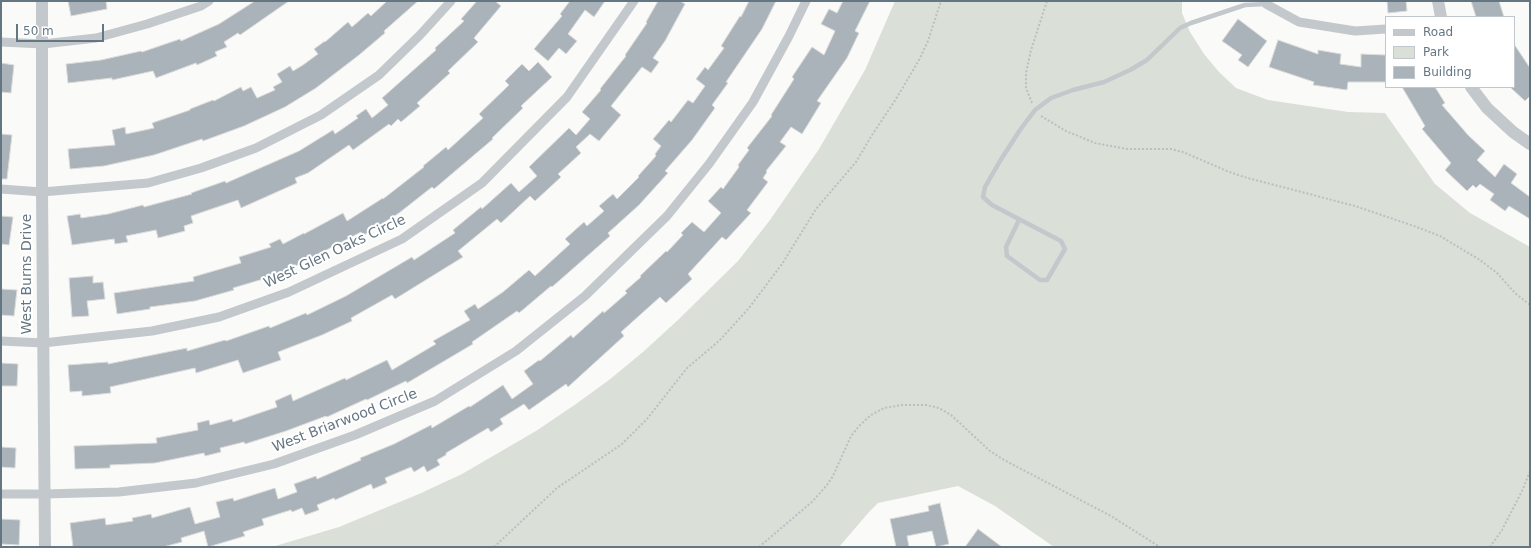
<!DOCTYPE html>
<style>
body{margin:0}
#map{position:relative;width:1531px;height:548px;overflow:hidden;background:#fafaf8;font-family:"DejaVu Sans",sans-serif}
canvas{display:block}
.frame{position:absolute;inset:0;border:2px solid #657683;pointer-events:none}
.legend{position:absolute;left:1385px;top:16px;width:130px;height:72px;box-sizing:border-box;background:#fff;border:1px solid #c1c8cd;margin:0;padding:5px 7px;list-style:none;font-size:12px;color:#657683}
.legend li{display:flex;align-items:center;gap:8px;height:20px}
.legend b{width:20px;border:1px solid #c1c8cd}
.scale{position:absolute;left:16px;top:24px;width:88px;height:18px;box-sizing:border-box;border:2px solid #657683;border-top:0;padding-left:5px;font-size:12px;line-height:14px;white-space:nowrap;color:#657683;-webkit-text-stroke:3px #fff;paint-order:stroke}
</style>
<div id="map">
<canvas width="1531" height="548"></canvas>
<div class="frame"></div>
<ul class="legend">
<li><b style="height:5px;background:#c3c8cc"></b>Road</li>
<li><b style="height:11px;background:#dadfd7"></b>Park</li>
<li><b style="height:11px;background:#aab3b9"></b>Building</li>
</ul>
<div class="scale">50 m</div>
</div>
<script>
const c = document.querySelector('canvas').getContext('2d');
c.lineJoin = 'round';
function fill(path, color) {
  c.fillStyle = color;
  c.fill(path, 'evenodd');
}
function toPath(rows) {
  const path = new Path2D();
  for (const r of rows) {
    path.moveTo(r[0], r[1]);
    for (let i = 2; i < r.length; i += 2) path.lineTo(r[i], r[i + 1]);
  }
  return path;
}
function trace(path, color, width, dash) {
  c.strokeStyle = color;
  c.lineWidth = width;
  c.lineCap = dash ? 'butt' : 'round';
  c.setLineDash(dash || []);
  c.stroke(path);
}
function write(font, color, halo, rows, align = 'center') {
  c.font = font + ' "DejaVu Sans",sans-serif';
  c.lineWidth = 4;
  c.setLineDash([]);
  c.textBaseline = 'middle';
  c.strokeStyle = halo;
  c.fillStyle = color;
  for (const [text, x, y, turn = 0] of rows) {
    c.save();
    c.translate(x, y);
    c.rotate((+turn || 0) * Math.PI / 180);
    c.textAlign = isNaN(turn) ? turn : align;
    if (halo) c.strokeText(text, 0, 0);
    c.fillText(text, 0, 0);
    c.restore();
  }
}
fill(toPath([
 [895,1,1182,1,1182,13,1190,32,1204,54,1219,72,1236,88,1268,100,1348,112,1385,113,1435,184,1470,213,1530,247,1530,547,1054,547,995,506,958,486,878,503,869,512,839,547,272,547,339,527,419,494,462,474,536,431,576,404,609,380,643,352,679,319,738,261,770,220,819,149,865,70]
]), '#dadfd7');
const building = toPath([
 [68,1,106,1,107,9,71,16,68,1],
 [255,1,289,1,240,35,238,33,224,42,227,47,215,52,217,56,197,65,196,63,156,78,153,71,112,80,112,78,68,83,66,64,101,60,141,51,142,52,180,39,181,41,219,24,255,1],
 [387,1,418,1,384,31,385,33,359,55,316,88,285,107,244,126,203,141,202,139,154,155,104,166,70,169,68,149,115,145,112,130,125,127,126,134,154,128,152,123,190,110,190,109,213,100,214,101,241,87,243,91,251,87,257,98,275,90,273,87,282,82,277,74,290,66,293,71,303,65,318,54,314,49,325,41,325,42,348,22,352,27,368,13,371,16,387,1],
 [477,1,495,1,501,6,474,38,478,42,448,71,450,73,417,103,420,106,401,122,398,119,391,126,389,124,353,150,349,145,308,173,295,178,297,183,241,208,238,200,191,216,193,223,184,226,185,231,158,238,156,230,126,236,128,242,115,244,114,239,72,245,67,216,80,214,81,218,108,214,143,205,144,207,192,194,191,193,225,181,226,183,299,151,333,130,335,134,358,118,356,116,366,109,372,118,388,105,382,98,436,50,435,48,464,21,461,19,477,1],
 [570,1,605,1,594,17,585,10,568,34,577,41,566,54,559,48,548,61,534,49,562,16,560,14,570,1],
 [658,1,680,1,685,4,665,41,653,58,659,62,651,73,642,67,611,106,621,115,599,141,590,134,576,147,581,153,558,174,561,177,535,201,530,196,501,223,497,219,458,251,463,257,395,299,392,295,351,318,352,321,322,335,278,352,281,360,243,373,238,360,196,373,195,368,110,387,111,393,82,396,82,391,70,392,68,365,108,362,108,364,187,348,187,351,225,340,226,341,269,326,270,328,306,313,307,315,346,296,412,257,414,260,455,233,453,230,481,207,482,209,511,183,519,192,537,176,529,167,569,128,576,135,590,119,582,112,601,90,600,89,626,56,625,55,647,23,646,22,658,1],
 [749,1,776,1,762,29,726,82,728,83,712,105,715,108,692,140,665,171,668,173,639,205,608,233,610,236,552,287,551,286,519,313,517,311,472,342,473,344,407,383,406,381,367,400,366,399,327,417,326,416,286,431,245,444,244,442,220,448,221,452,205,456,204,453,155,463,110,465,110,468,75,469,74,446,157,443,156,438,198,430,197,423,209,420,210,425,232,419,233,422,277,407,275,401,291,394,293,401,345,378,346,380,387,360,392,370,436,344,433,341,470,320,464,311,475,304,478,309,503,292,529,270,535,276,570,244,565,239,584,222,587,226,604,211,599,206,613,194,617,199,639,177,638,176,656,156,655,154,661,146,653,139,669,120,671,122,688,100,693,103,705,86,696,79,705,67,708,70,724,48,721,46,740,16,741,17,749,1],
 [843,1,870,1,855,31,859,33,847,58,817,101,821,103,802,134,791,127,780,142,786,146,766,171,767,172,763,178,768,182,747,210,751,213,726,240,722,237,688,274,692,279,666,303,660,297,621,332,624,336,568,387,566,384,529,410,524,404,500,419,503,424,491,432,488,428,446,453,446,455,437,460,440,465,427,472,424,466,414,472,411,467,385,478,387,483,373,489,371,484,335,500,334,498,317,505,319,510,305,515,302,508,292,512,291,510,262,519,264,525,243,532,245,536,208,547,204,531,181,538,182,542,163,547,73,547,70,523,105,518,106,525,133,521,132,518,151,514,152,518,190,507,195,524,220,517,216,502,233,498,234,501,275,488,278,499,297,492,294,484,316,476,317,479,361,460,360,458,394,444,431,425,432,428,469,406,470,407,503,385,512,399,533,384,524,371,539,360,540,361,571,335,573,338,603,311,604,313,627,293,625,291,641,277,640,276,666,251,667,252,683,235,681,233,692,222,704,232,721,213,708,201,721,187,723,189,739,167,738,165,749,150,747,148,772,116,771,115,794,79,792,77,812,47,824,55,835,31,821,24,829,9,837,13,843,1],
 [1387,1,1406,1,1407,11,1388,13,1387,1],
 [1471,1,1499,1,1504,17,1476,17,1471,1],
 [1238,19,1267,41,1248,67,1238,60,1242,55,1222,41,1238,19],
 [1278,40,1318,54,1318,50,1341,54,1340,64,1361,67,1361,54,1386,55,1386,82,1348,82,1347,90,1313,85,1314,82,1269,67,1278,40],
 [1514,44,1530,68,1530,96,1525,101,1511,88,1514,87,1514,44],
 [538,62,552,77,521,106,523,108,492,138,493,139,434,189,432,187,399,213,364,235,361,232,280,274,233,288,234,290,195,301,150,307,150,309,117,314,114,293,194,281,193,277,241,263,239,257,271,247,269,244,280,239,283,244,304,233,304,234,343,213,347,221,383,198,383,199,424,167,423,166,446,147,448,150,483,118,479,114,509,85,505,81,522,64,529,71,538,62],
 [1,63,14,65,11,93,1,92,1,63],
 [1402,87,1435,87,1445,103,1442,105,1468,135,1485,151,1477,160,1495,177,1504,164,1517,174,1511,183,1530,197,1530,219,1509,206,1505,211,1490,200,1494,194,1480,184,1476,188,1473,185,1467,191,1445,170,1451,163,1422,129,1425,126,1402,87],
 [1,134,12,135,7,179,1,179,1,134],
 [1,216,13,217,9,245,1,244,1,216],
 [93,276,93,283,103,282,105,299,87,301,89,316,72,317,69,278,93,276],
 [1,289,17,290,14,316,1,315,1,289],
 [1,363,18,364,17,386,1,386,1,363],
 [1,447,16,448,15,468,1,467,1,447],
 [940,503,949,544,936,547,932,531,907,536,909,547,896,547,890,519,929,511,928,506,940,503],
 [1,519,20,520,19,545,1,544,1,519],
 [978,529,1002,547,965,547,978,529]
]);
fill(building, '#aab3b9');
trace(building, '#dcdcda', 1);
trace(toPath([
 [1032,103,1026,88,1026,73,1031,50,1047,1],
 [1041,116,1066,131,1095,143,1127,149,1171,149,1183,152,1227,171,1244,177,1355,206,1414,226,1440,236,1480,260,1497,273,1515,293,1530,305],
 [494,547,557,488,622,444,647,419,687,368,719,341,749,308,782,264,816,209,856,162,872,135,896,99,919,60,928,41,941,1],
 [759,547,813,501,827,485,833,476,851,436,860,425,871,415,884,408,902,405,926,405,939,408,951,415,990,451,1004,460,1111,516,1160,547],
 [1490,547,1502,530,1523,489,1530,471]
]), '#bbbfc2', 2, [2, 2]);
trace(toPath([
 [1019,220,1006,247,1007,256,1040,280,1047,280,1065,249,1061,241,992,205,983,197,985,187,1000,161,1020,130,1035,110,1051,98,1073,90,1104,82,1130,70,1147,60,1180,28,1191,23,1245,5,1266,4]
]), '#c3c8cc', 4.5);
trace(toPath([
 [1266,1,1266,4,1299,22,1355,31,1386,29],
 [1,42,43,44,96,38,147,24,201,6,209,1],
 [1,189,42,192,148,183,201,168,256,148,321,115,379,75,420,35,451,1],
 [1,341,43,343,152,331,219,317,289,292,402,239,482,183,567,97,634,1],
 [1,494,44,494,119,492,196,483,274,464,355,435,435,401,516,351,585,296,667,216,709,164,753,102,789,36,806,1]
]), '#c3c8cc', 9);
trace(toPath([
 [42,1,42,192,45,547],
 [1438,1,1441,17],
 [1471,87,1487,108,1513,132,1530,144]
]), '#c3c8cc', 12);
write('14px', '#657683', '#fff', [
 ["West Glen Oaks Circle",335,252,-25],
 ["West Burns Drive",27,274,-90],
 ["West Briarwood Circle",345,421,-21]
]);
</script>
